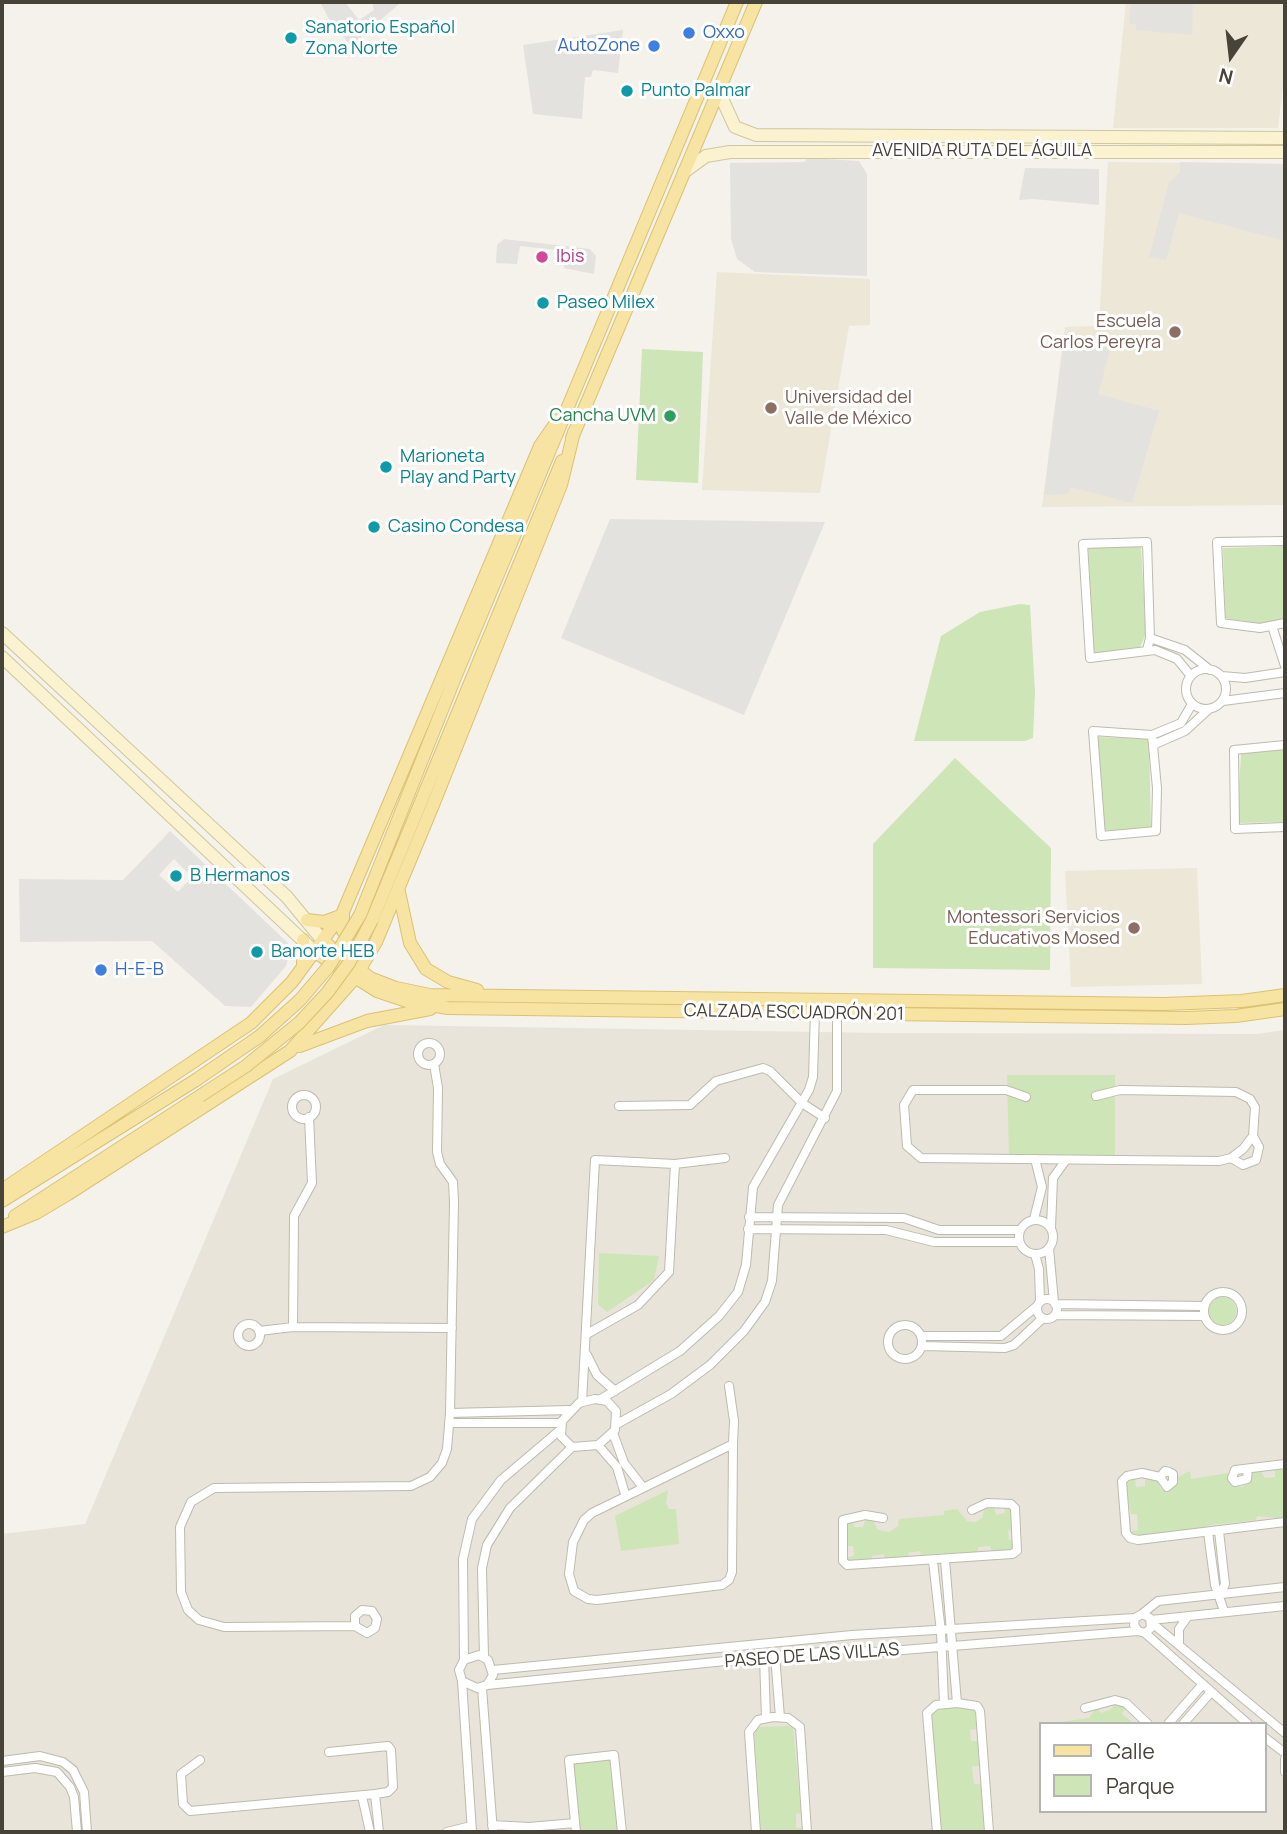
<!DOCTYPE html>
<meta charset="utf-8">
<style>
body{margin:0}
#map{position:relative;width:1287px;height:1834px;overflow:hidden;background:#f4f2eb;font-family:Manrope,sans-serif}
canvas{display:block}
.frame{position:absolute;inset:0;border:4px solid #484339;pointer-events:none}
.legend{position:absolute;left:1039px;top:1722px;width:228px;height:91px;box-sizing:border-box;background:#fff;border:2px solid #b6b4b0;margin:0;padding:9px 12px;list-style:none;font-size:21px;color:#484339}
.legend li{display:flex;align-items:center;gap:14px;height:35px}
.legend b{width:35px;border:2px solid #b6b4b0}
.north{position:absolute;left:1196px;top:21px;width:70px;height:70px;-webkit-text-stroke:5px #fff;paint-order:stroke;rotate:194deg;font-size:19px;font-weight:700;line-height:28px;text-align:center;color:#484339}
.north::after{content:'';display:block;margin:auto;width:24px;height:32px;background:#484339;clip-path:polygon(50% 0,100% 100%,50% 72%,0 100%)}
</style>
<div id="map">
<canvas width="1287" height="1834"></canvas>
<div class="frame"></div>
<ul class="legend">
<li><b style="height:9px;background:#f7e3a2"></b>Calle</li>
<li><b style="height:19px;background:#cee5b8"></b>Parque</li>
</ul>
<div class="north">N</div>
</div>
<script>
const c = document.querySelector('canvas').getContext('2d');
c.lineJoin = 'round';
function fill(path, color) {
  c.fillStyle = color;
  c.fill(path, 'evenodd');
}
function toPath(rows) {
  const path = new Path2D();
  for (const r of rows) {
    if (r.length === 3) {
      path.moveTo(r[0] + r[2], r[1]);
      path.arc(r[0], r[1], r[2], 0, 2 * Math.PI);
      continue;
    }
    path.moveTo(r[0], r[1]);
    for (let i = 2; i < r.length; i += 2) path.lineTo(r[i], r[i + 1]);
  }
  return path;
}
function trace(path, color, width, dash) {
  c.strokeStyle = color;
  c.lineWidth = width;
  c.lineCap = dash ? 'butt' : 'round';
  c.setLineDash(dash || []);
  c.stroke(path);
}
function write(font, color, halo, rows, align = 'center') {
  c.font = font + ' Manrope,sans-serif';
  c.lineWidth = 6;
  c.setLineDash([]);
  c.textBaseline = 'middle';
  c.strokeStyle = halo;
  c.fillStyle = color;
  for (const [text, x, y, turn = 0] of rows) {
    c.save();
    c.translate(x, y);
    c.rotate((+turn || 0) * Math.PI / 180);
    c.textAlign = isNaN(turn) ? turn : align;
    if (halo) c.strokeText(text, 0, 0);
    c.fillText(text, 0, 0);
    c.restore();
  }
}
fill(toPath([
 [384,1025,882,1033,1256,1034,1285,1030,1285,1832,2,1832,2,1534,85,1524,273,1079],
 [1040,1724,1264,1724,1264,1811,1040,1811]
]), '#e8e4da');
fill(toPath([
 [1126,2,1285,2,1285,70,1278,128,1113,128],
 [1108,162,1285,164,1285,505,1042,507,1065,327,1099,326],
 [717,272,870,279,870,325,849,326,820,493,702,490],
 [1197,868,1202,984,1071,987,1065,871]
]), '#ece7d7');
fill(toPath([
 [642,349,703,352,698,483,636,480],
 [1285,546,1285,619,1261,624,1225,618,1223,548],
 [1088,547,1141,547,1146,634,1140,647,1094,654],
 [1020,604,1030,605,1035,692,1033,738,1025,741,914,741,941,636,980,612],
 [1097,737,1149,739,1151,828,1102,831],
 [1285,746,1285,822,1237,823,1241,754],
 [955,758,1051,848,1050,970,873,968,873,844],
 [1007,1075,1115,1075,1115,1159,1009,1158],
 [599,1253,659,1256,654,1280,607,1312,598,1304],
 [1222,1311,14],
 [1285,1467,1285,1519,1257,1516,1256,1520,1210,1525,1193,1532,1136,1538,1132,1535,1132,1531,1138,1530,1137,1514,1131,1514,1126,1487,1130,1479,1135,1479,1136,1487,1145,1486,1145,1478,1155,1478,1161,1489,1167,1491,1177,1485,1178,1477,1190,1471,1191,1479,1228,1473,1231,1484,1242,1487,1250,1481,1254,1469,1259,1468,1265,1478,1275,1477,1275,1469],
 [668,1490,666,1503,669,1509,676,1509,679,1544,621,1551,615,1516],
 [994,1505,996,1515,1005,1513,1004,1508,1012,1509,1014,1529,1008,1531,1009,1540,1015,1539,1013,1551,992,1552,990,1546,978,1547,978,1553,921,1557,920,1551,908,1553,909,1558,885,1560,884,1554,872,1556,873,1561,848,1561,848,1557,854,1556,853,1546,847,1546,847,1524,853,1522,854,1527,863,1527,866,1518,873,1520,878,1530,889,1532,898,1526,899,1519,944,1515,944,1511,957,1509,967,1521,975,1522,982,1518,985,1506],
 [1116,1702,1126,1707,1122,1714,1135,1724,1047,1724,1089,1718,1096,1708,1101,1713,1113,1708,1111,1703],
 [962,1706,974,1708,977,1729,970,1730,971,1741,978,1741,980,1766,972,1766,974,1784,981,1784,984,1832,940,1832,929,1712],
 [793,1726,801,1813,796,1814,796,1828,803,1828,803,1832,761,1832,754,1727],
 [612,1757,619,1832,578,1832,573,1762]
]), '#cee5b8');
fill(toPath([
 [320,2,345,2,359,20,374,10,372,2,399,4,351,46,330,21],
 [1131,2,1193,3,1192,35,1136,30,1136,25,1129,23],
 [623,30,618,73,593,70,591,77,585,77,582,119,533,114,523,45],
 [808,158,859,161,867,174,867,276,755,272,737,259,731,239,730,163,804,162],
 [1180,162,1285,164,1285,241,1179,213,1166,260,1149,257,1169,183,1180,173],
 [1025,168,1099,169,1099,205,1033,199,1019,200],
 [504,239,590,249,596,256,594,274,564,268,566,251,520,246,517,264,496,263,497,245],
 [1064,337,1110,349,1098,394,1159,411,1132,503,1071,487,1068,494,1044,495],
 [610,519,825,522,744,715,561,638],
 [170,831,288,943,290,952,286,966,251,1007,225,1006,152,941,20,942,19,879,123,880],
 [174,859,192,877,178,892,159,875]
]), '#e4e2df');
const street = toPath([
 [1285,541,1217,542,1221,623,1260,628,1285,623],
 [1272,626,1285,666],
 [1150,638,1185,650,1210,670],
 [1147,650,1150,638,1147,542,1083,544,1090,658,1155,650,1177,659,1191,676],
 [1206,689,20],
 [1222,676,1245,678,1285,672],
 [1223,701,1285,693],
 [1152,735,1157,788,1156,831,1101,836,1093,731,1152,735,1181,723,1192,704],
 [1153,745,1185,731,1209,709],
 [1285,745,1234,750,1235,829,1285,827],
 [429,1054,11],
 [304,1107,12],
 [1026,1097,1006,1090,913,1090,904,1105,907,1146,921,1158,1219,1161,1231,1158,1243,1149,1253,1136,1255,1107,1250,1099,1236,1092,1120,1090,1096,1096],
 [619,1106,690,1105,716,1081,763,1068,770,1071,802,1103,825,1118],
 [1231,1158,1243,1165,1256,1160,1259,1147,1253,1136],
 [749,1217,904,1218,939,1230,1018,1230],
 [1034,1219,1042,1187,1035,1159],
 [1036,1237,17],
 [1051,1228,1053,1178,1066,1160],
 [748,1229,886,1230,934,1242,1017,1242],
 [1049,1248,1054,1302],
 [1035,1254,1039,1269,1040,1301],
 [1223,1311,19],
 [1047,1309,10],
 [1055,1304,1204,1306],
 [1055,1315,1204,1316],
 [249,1335,11],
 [905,1342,17],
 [293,1327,294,1216,312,1183,309,1117],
 [259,1331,293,1327,452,1328],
 [587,1334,638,1305,669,1272,675,1164],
 [921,1336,1001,1336,1037,1306],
 [922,1346,1005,1348,1014,1345,1043,1318],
 [587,1355,597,1375,615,1391],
 [729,1386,734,1421,733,1444,732,1572,729,1580,722,1585,597,1600,588,1599,574,1591,569,1574,573,1542,584,1520,592,1513,733,1444],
 [595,1399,607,1401,616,1411,615,1430,598,1445,572,1447,561,1436,562,1421,579,1403,595,1399],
 [601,1399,680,1351,719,1316,738,1292,746,1265,753,1187,809,1090,813,1077,815,1011],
 [582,1402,595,1160,675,1164,725,1158],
 [450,1413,570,1410],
 [449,1423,561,1423],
 [617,1424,671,1394,710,1365,744,1331,765,1302,772,1281,778,1205,837,1091,837,1012],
 [613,1433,624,1463,642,1486],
 [598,1445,617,1467,625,1494],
 [1248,1469,1247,1479,1235,1482,1232,1478,1235,1470,1285,1464],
 [1160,1477,1165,1471,1169,1472,1173,1474,1173,1482,1167,1487,1160,1477,1142,1473,1127,1476,1122,1481,1126,1533,1130,1538,1138,1540,1285,1522],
 [883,1518,865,1515,843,1520,843,1561,847,1565,1012,1554,1017,1551,1015,1508,1011,1504,987,1503,972,1510],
 [1219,1531,1225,1584,1221,1594],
 [1208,1532,1215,1585,1224,1611],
 [945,1560,957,1703],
 [933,1561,941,1632,944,1703],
 [1142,1614,1158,1601,1285,1587],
 [1151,1620,1285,1606],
 [1152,1623,1285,1733],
 [355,1626,355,1616,362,1610,372,1611,377,1619,375,1628,367,1633,355,1626,224,1627,199,1620,188,1610,181,1592,180,1527,191,1502,214,1488,411,1486,430,1477,442,1463,447,1449,450,1413,454,1202,453,1182,440,1164,437,1152,438,1088,434,1064],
 [1145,1633,1248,1724],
 [1179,1643,1179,1629,1188,1616],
 [775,1656,780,1717],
 [484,1657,482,1568,487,1545,510,1508,572,1447],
 [764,1657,766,1718],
 [464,1660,463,1559,472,1519,501,1480,560,1430],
 [493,1670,852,1635,1135,1618,1142,1614,1150,1618,1151,1628,1145,1633,1138,1631,1134,1625,1135,1618],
 [462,1681,472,1832],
 [487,1685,493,1675,488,1660,479,1655,464,1660,459,1670,462,1681,477,1688,487,1685,775,1656,845,1650,878,1652,1138,1631],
 [482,1688,493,1832],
 [1085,1708,1115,1700,1126,1703,1148,1724],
 [1168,1724,1203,1684],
 [1183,1724,1211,1692],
 [1264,1737,1285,1753],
 [1285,1759,1285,1772],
 [200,1760,181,1774,183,1804,190,1811,375,1794,388,1792,393,1787,391,1750,388,1746,329,1752],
 [2,1761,40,1756,63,1762,73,1770,84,1792,87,1832],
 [2,1772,35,1768,57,1772,70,1787,74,1797,77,1832],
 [375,1794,379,1832],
 [362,1796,370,1832],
 [492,1825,529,1827,575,1823],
 [447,1832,471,1826],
 [576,1832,569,1760,614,1755,622,1832],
 [756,1832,749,1732,758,1720,773,1717,788,1718,800,1727,807,1832],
 [937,1832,927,1713,936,1705,957,1703,977,1706,980,1711,989,1832]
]);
const secondary = toPath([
 [719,92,735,127,756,135,1285,138],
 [684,172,706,156,730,152,1285,152],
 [2,633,287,897,323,941],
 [2,657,315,952]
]);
const primary = toPath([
 [572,438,756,2],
 [399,892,410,943,426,969,448,982,477,990],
 [360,915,456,675,737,2],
 [307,920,324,922,340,916],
 [372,920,562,461],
 [303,940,303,967],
 [323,941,370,978,396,988,430,995,1164,1004,1242,1001,1285,995],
 [354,942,343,931,343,912,540,446,558,420],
 [315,952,377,991,407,1001,448,1008,1186,1018,1236,1016,1285,1009],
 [300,1046,367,1021,430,1009],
 [2,1190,251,1023,292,982,341,915],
 [2,1201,196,1080],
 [15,1216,200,1096],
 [2,1227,36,1213,68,1194,290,1051,354,979,376,942,433,805,561,485,574,432]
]);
trace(street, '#bfbaae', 10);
trace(secondary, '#d0c79e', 14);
trace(primary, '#dbc272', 14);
trace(street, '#fff', 8);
trace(secondary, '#fbf3cf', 12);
trace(primary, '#f7e3a2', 12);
const primaryBridge = toPath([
 [196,1080,260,1036,300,1000,329,966,360,915],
 [200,1096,246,1066,299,1023,327,993,349,963,372,920]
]);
trace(primaryBridge, '#dbc272', 14, []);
trace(primaryBridge, '#f7e3a2', 12);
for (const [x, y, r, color] of [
 [689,33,7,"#3f7fe0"],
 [291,38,7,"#0f9aa8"],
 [654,46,7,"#3f7fe0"],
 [627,91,7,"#0f9aa8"],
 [542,257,7,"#d1479c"],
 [543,303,7,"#0f9aa8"],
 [1175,332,7,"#8d6e63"],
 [771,408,7,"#8d6e63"],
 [670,416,7,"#2e9e5b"],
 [386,467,7,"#0f9aa8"],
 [374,527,7,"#0f9aa8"],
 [176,876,7,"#0f9aa8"],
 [1134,928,7,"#8d6e63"],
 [257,952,7,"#0f9aa8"],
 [101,970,7,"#3f7fe0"]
]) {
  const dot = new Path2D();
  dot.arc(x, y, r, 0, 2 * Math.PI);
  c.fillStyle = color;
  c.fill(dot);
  trace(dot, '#fff', 2.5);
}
write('18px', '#0d838f', '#fff', [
 ["Sanatorio Español",305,28],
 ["Zona Norte",305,49],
 ["Punto Palmar",641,91],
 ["Paseo Milex",557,303],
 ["Marioneta",400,457],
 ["Play and Party",400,478],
 ["Casino Condesa",388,527],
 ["B Hermanos",190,876],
 ["Banorte HEB",271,952]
], 'left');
write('18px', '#366cbe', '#fff', [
 ["Oxxo",703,33],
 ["AutoZone",640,46,"right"],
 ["H-E-B",115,970]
], 'left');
write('18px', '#484339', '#fff', [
 ["AVENIDA RUTA DEL ÁGUILA",982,151],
 ["CALZADA ESCUADRÓN 201",794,1013,1],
 ["PASEO DE LAS VILLAS",812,1656,-4]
]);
write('18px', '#b23c85', '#fff', [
 ["Ibis",556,257]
], 'left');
write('18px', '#785e54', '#fff', [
 ["Escuela",1161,322],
 ["Carlos Pereyra",1161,343],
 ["Universidad del",785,398,"left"],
 ["Valle de México",785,419,"left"],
 ["Montessori Servicios",1120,918],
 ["Educativos Mosed",1120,939]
], 'right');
write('18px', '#27864d', '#fff', [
 ["Cancha UVM",656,416]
], 'right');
</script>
